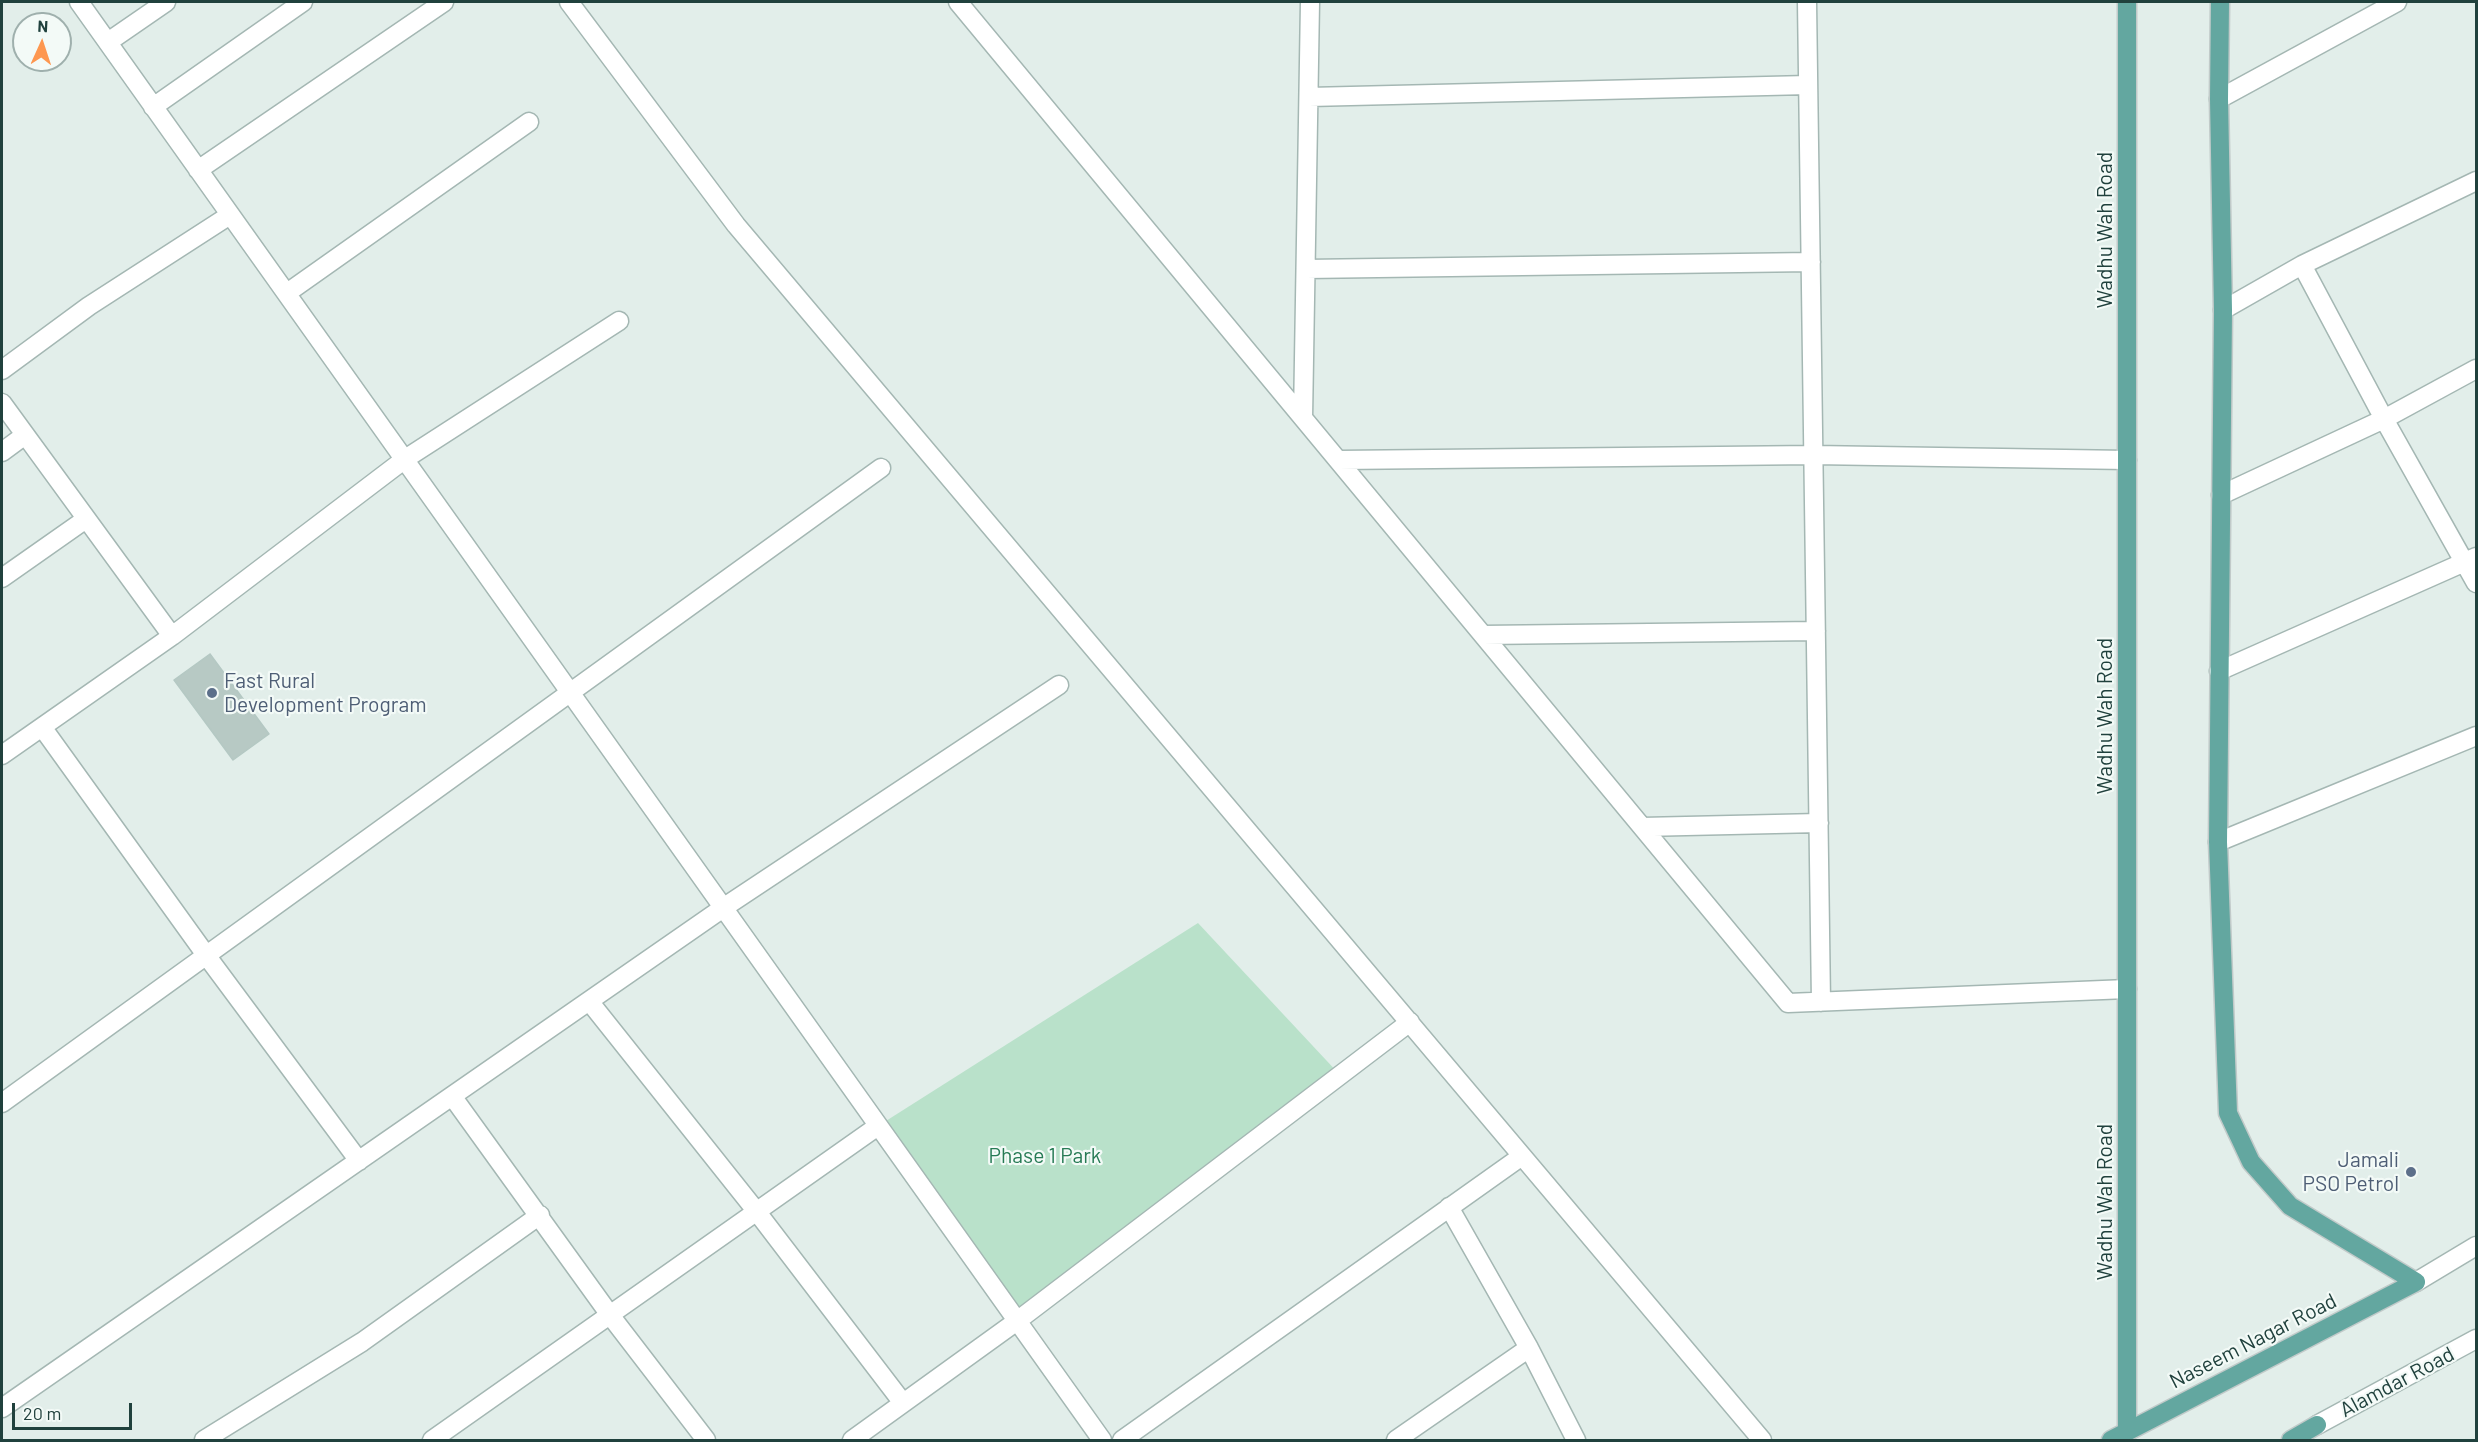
<!DOCTYPE html>
<style>
body{margin:0}
#map{position:relative;width:2478px;height:1442px;overflow:hidden;background:#e2eeea;font-family:Barlow,sans-serif}
canvas{display:block}
.frame{position:absolute;inset:0;border:3px solid #20413d;pointer-events:none}
.north{position:absolute;left:12px;top:12px;width:60px;height:60px;box-sizing:border-box;background:#f3faf7;border:2px solid #9fb0ad;border-radius:50%;rotate:3deg;font-size:16px;font-weight:700;line-height:24px;text-align:center;color:#20413d}
.north::after{content:'';display:block;margin:auto;width:21px;height:27px;background:#fd9750;clip-path:polygon(50% 0,100% 100%,50% 72%,0 100%)}
.scale{position:absolute;left:12px;top:1403px;width:120px;height:27px;box-sizing:border-box;border:3px solid #20413d;border-top:0;padding-left:8px;font-size:18px;line-height:21px;white-space:nowrap;color:#20413d;-webkit-text-stroke:4px #f3faf7;paint-order:stroke}
</style>
<div id="map">
<canvas width="2478" height="1442"></canvas>
<div class="frame"></div>
<div class="north">N</div>
<div class="scale">20 m</div>
</div>
<script>
const c = document.querySelector('canvas').getContext('2d');
c.lineJoin = 'round';
function fill(path, color) {
  c.fillStyle = color;
  c.fill(path, 'evenodd');
}
function toPath(rows) {
  const path = new Path2D();
  for (const r of rows) {
    path.moveTo(r[0], r[1]);
    for (let i = 2; i < r.length; i += 2) path.lineTo(r[i], r[i + 1]);
  }
  return path;
}
function trace(path, color, width, dash) {
  c.strokeStyle = color;
  c.lineWidth = width;
  c.lineCap = dash ? 'butt' : 'round';
  c.setLineDash(dash || []);
  c.stroke(path);
}
function write(font, color, halo, rows, align = 'center') {
  c.font = font + ' Barlow,sans-serif';
  c.lineWidth = 4.5;
  c.setLineDash([]);
  c.textBaseline = 'middle';
  c.strokeStyle = halo;
  c.fillStyle = color;
  for (const [text, x, y, turn = 0] of rows) {
    c.save();
    c.translate(x, y);
    c.rotate((+turn || 0) * Math.PI / 180);
    c.textAlign = isNaN(turn) ? turn : align;
    if (halo) c.strokeText(text, 0, 0);
    c.fillText(text, 0, 0);
    c.restore();
  }
}
fill(toPath([
 [1198,923,1340,1075,1017,1321,878,1126]
]), '#b9e1ca');
const building = toPath([
 [210,654,269,734,233,760,174,680,210,654]
]);
fill(building, '#b7c9c4');
trace(building, '#b4c8c3', 1.5);
const minor = toPath([
 [79,2,1102,1440],
 [569,2,736,225,1762,1440],
 [958,2,1788,1003,2127,989],
 [1807,2,1821,1002],
 [108,42,166,2],
 [1309,97,1808,85],
 [2219,99,2397,2],
 [153,107,303,2],
 [198,170,444,2],
 [2302,265,2476,181],
 [1306,269,1811,262],
 [287,293,529,122],
 [2223,310,2302,265,2384,419,2476,583],
 [2,370,89,306,230,215],
 [2,403,172,636],
 [1303,418,1310,2],
 [2,452,25,435],
 [1339,460,1814,455,2127,460],
 [2221,495,2384,419,2476,369],
 [2,578,86,519],
 [1483,635,1816,631],
 [2219,671,2476,557],
 [42,727,206,955,359,1161],
 [2,755,172,636,405,459,619,321],
 [1642,827,1819,823],
 [2218,842,2476,736],
 [589,1001,757,1212,903,1403],
 [452,1096,610,1315,706,1440],
 [2,1103,881,468],
 [1449,1207,1529,1348,1576,1440],
 [2,1408,723,908,1059,685],
 [204,1440,362,1342,540,1215],
 [432,1440,878,1126],
 [852,1440,1017,1321,1410,1022],
 [1122,1440,1522,1156],
 [1396,1440,1529,1348]
]);
const tertiary = toPath([
 [2416,1282,2476,1246],
 [2317,1425,2476,1339]
]);
const primary = toPath([
 [2220,2,2219,99,2223,310,2218,842,2228,1113,2251,1162,2290,1206,2416,1282],
 [2127,1431,2127,2],
 [2111,1440,2416,1282],
 [2291,1440,2317,1425]
]);
trace(minor, '#a4b7b3', 21);
trace(tertiary, '#a4b7b3', 21);
trace(primary, '#c1cac9', 21);
trace(minor, '#fff', 18);
trace(tertiary, '#fff', 18);
trace(primary, '#63a7a0', 18);
for (const [x, y, r, color] of [
 [212,693,6,"#5c6f8a"],
 [2411,1172,6,"#5c6f8a"]
]) {
  const dot = new Path2D();
  dot.arc(x, y, r, 0, 2 * Math.PI);
  c.fillStyle = color;
  c.fill(dot);
  trace(dot, '#f3faf7', 2);
}
write('21px', '#20413d', '#f3faf7', [
 ["Wadhu Wah Road",2105,230,-90],
 ["Wadhu Wah Road",2105,716,-90],
 ["Wadhu Wah Road",2105,1202,-90],
 ["Naseem Nagar Road",2253,1341,-27],
 ["Alamdar Road",2397,1382,-28]
]);
write('21px', '#4e5e75', '#f3faf7', [
 ["Fast Rural",224,681],
 ["Development Program",224,705],
 ["Jamali",2399,1160,"right"],
 ["PSO Petrol",2399,1184,"right"]
], 'left');
write('21px', '#277b55', '#f3faf7', [
 ["Phase 1 Park",1045,1156]
]);
</script>
